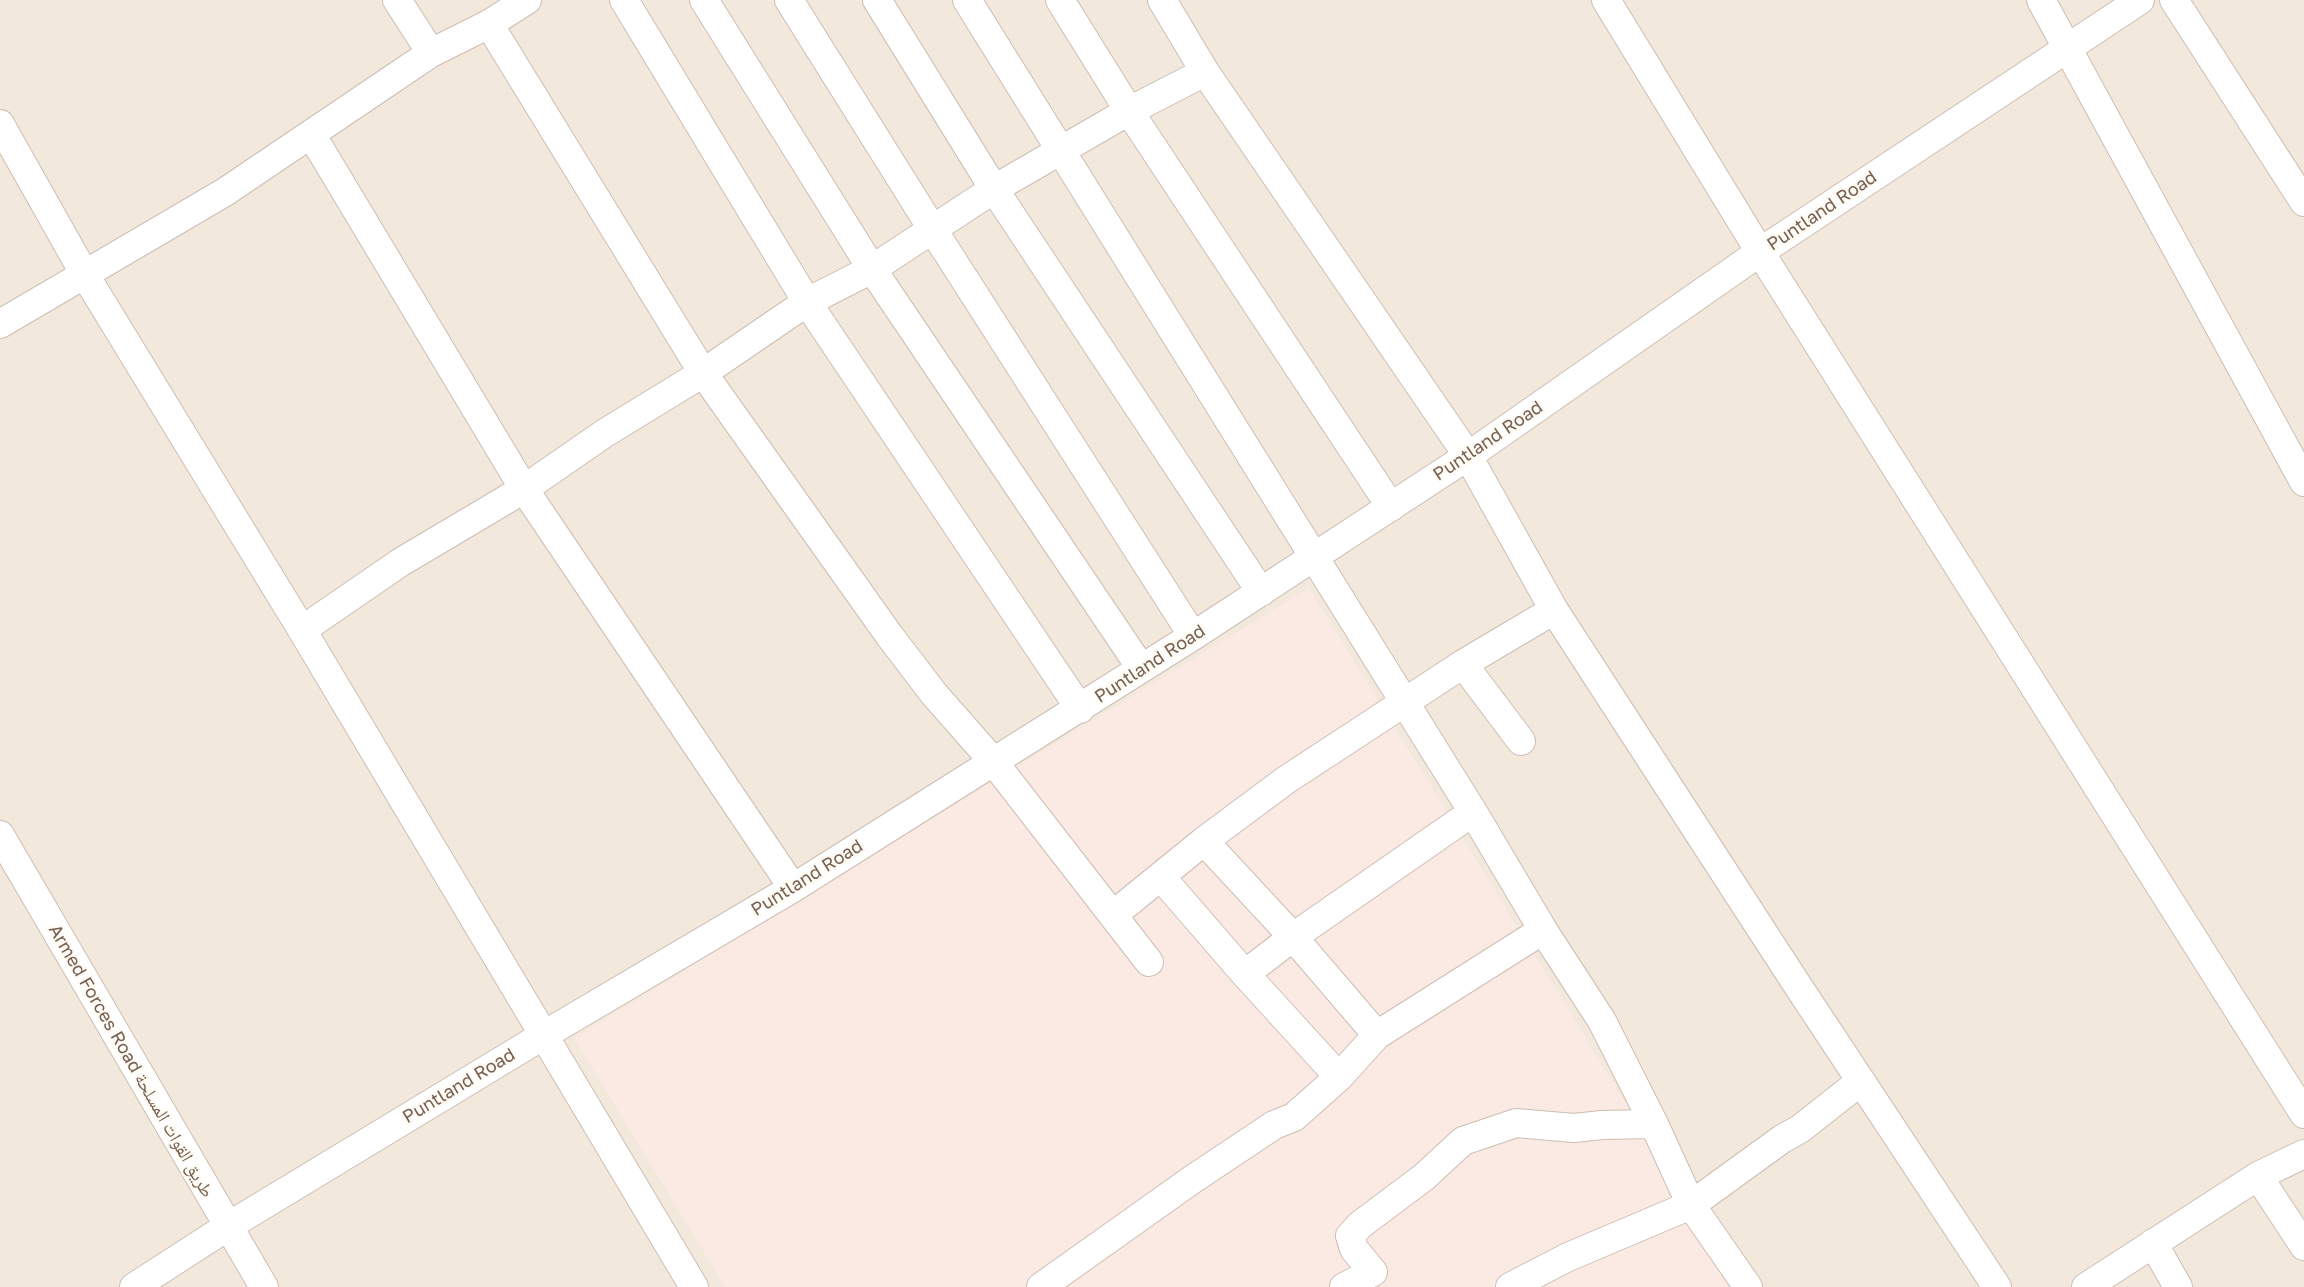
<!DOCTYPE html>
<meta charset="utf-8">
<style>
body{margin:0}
canvas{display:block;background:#fbf6ed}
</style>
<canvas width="2304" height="1287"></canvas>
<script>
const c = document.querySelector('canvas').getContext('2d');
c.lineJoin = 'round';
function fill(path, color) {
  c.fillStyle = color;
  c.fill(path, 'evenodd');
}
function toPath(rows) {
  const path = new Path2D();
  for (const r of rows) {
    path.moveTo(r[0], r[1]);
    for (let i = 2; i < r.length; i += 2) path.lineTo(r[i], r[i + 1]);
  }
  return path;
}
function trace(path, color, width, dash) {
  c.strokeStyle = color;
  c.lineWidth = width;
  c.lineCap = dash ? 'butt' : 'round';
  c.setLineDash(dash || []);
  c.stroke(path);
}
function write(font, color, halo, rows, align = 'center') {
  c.font = font + ' "Golos Text","Noto Naskh Arabic",sans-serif';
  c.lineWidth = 5;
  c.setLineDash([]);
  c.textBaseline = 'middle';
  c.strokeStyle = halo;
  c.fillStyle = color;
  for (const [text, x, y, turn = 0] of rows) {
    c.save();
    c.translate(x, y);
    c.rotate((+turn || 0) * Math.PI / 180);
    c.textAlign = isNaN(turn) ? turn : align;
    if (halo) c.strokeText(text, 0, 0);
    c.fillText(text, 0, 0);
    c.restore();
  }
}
fill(toPath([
 [0,0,2304,0,2304,1287,0,1287]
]), '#f2e8dc');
fill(toPath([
 [1309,588,1739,1287,725,1287,574,1038]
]), '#faeae3');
const minor = toPath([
 [397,0,431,53],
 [624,0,807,302,1080,709],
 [704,0,872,269,1141,668],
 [789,0,933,230,1193,636],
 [877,0,994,189,1261,592],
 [967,0,1473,812,1543,930,1602,1021,1654,1124,1691,1205,1748,1287],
 [1060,0,1129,111,1391,507],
 [1162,0,1205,72,1468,456,1554,610,1796,983,1997,1287],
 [1606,0,1760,252,2304,1114],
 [2041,0,2304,482],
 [2174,0,2304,202],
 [489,24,703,373,889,635,934,694,993,761,1149,962],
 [0,124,85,275,302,630,694,1287],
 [311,134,524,489,793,888],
 [0,324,225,192,431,53,489,24,527,0],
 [302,630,401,562,524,489,605,433,703,373,807,302,872,269,994,189,1129,111,1205,72],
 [1463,664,1521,741],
 [1204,841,1293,937,1377,1035],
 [1161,877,1245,974,1339,1077],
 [1113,915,1204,841,1286,780,1463,664,1554,610],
 [1245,974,1293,937,1473,812],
 [2258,1176,2304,1246],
 [2153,1243,2178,1287],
 [134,1287,227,1227,544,1035,793,888,1193,636,1468,456,1760,252,2140,0],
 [1041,1287,1193,1179,1274,1125,1294,1117,1339,1077,1377,1035,1543,930],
 [1344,1287,1373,1272,1354,1249,1350,1236,1360,1225,1424,1177,1463,1141,1516,1123,1574,1128,1602,1125,1654,1124],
 [1510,1287,1568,1257,1691,1205,1782,1139,1800,1129,1861,1081],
 [2086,1287,2258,1176,2304,1154]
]);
const tertiary = toPath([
 [0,835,264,1287]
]);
trace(minor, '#cdbeb4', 30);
trace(tertiary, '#cdbeb4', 30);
trace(minor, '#fff', 28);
trace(tertiary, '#fff', 28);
write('18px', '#755e52', '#fefaf4', [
 ["Puntland Road",1822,211,-34],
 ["Puntland Road",1488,441,-34],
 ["Puntland Road",1150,664,-33],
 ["Puntland Road",807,878,-32],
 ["Armed Forces Road طريق القوات المسلحة",131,1061,60],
 ["Puntland Road",459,1086,-31]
]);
</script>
